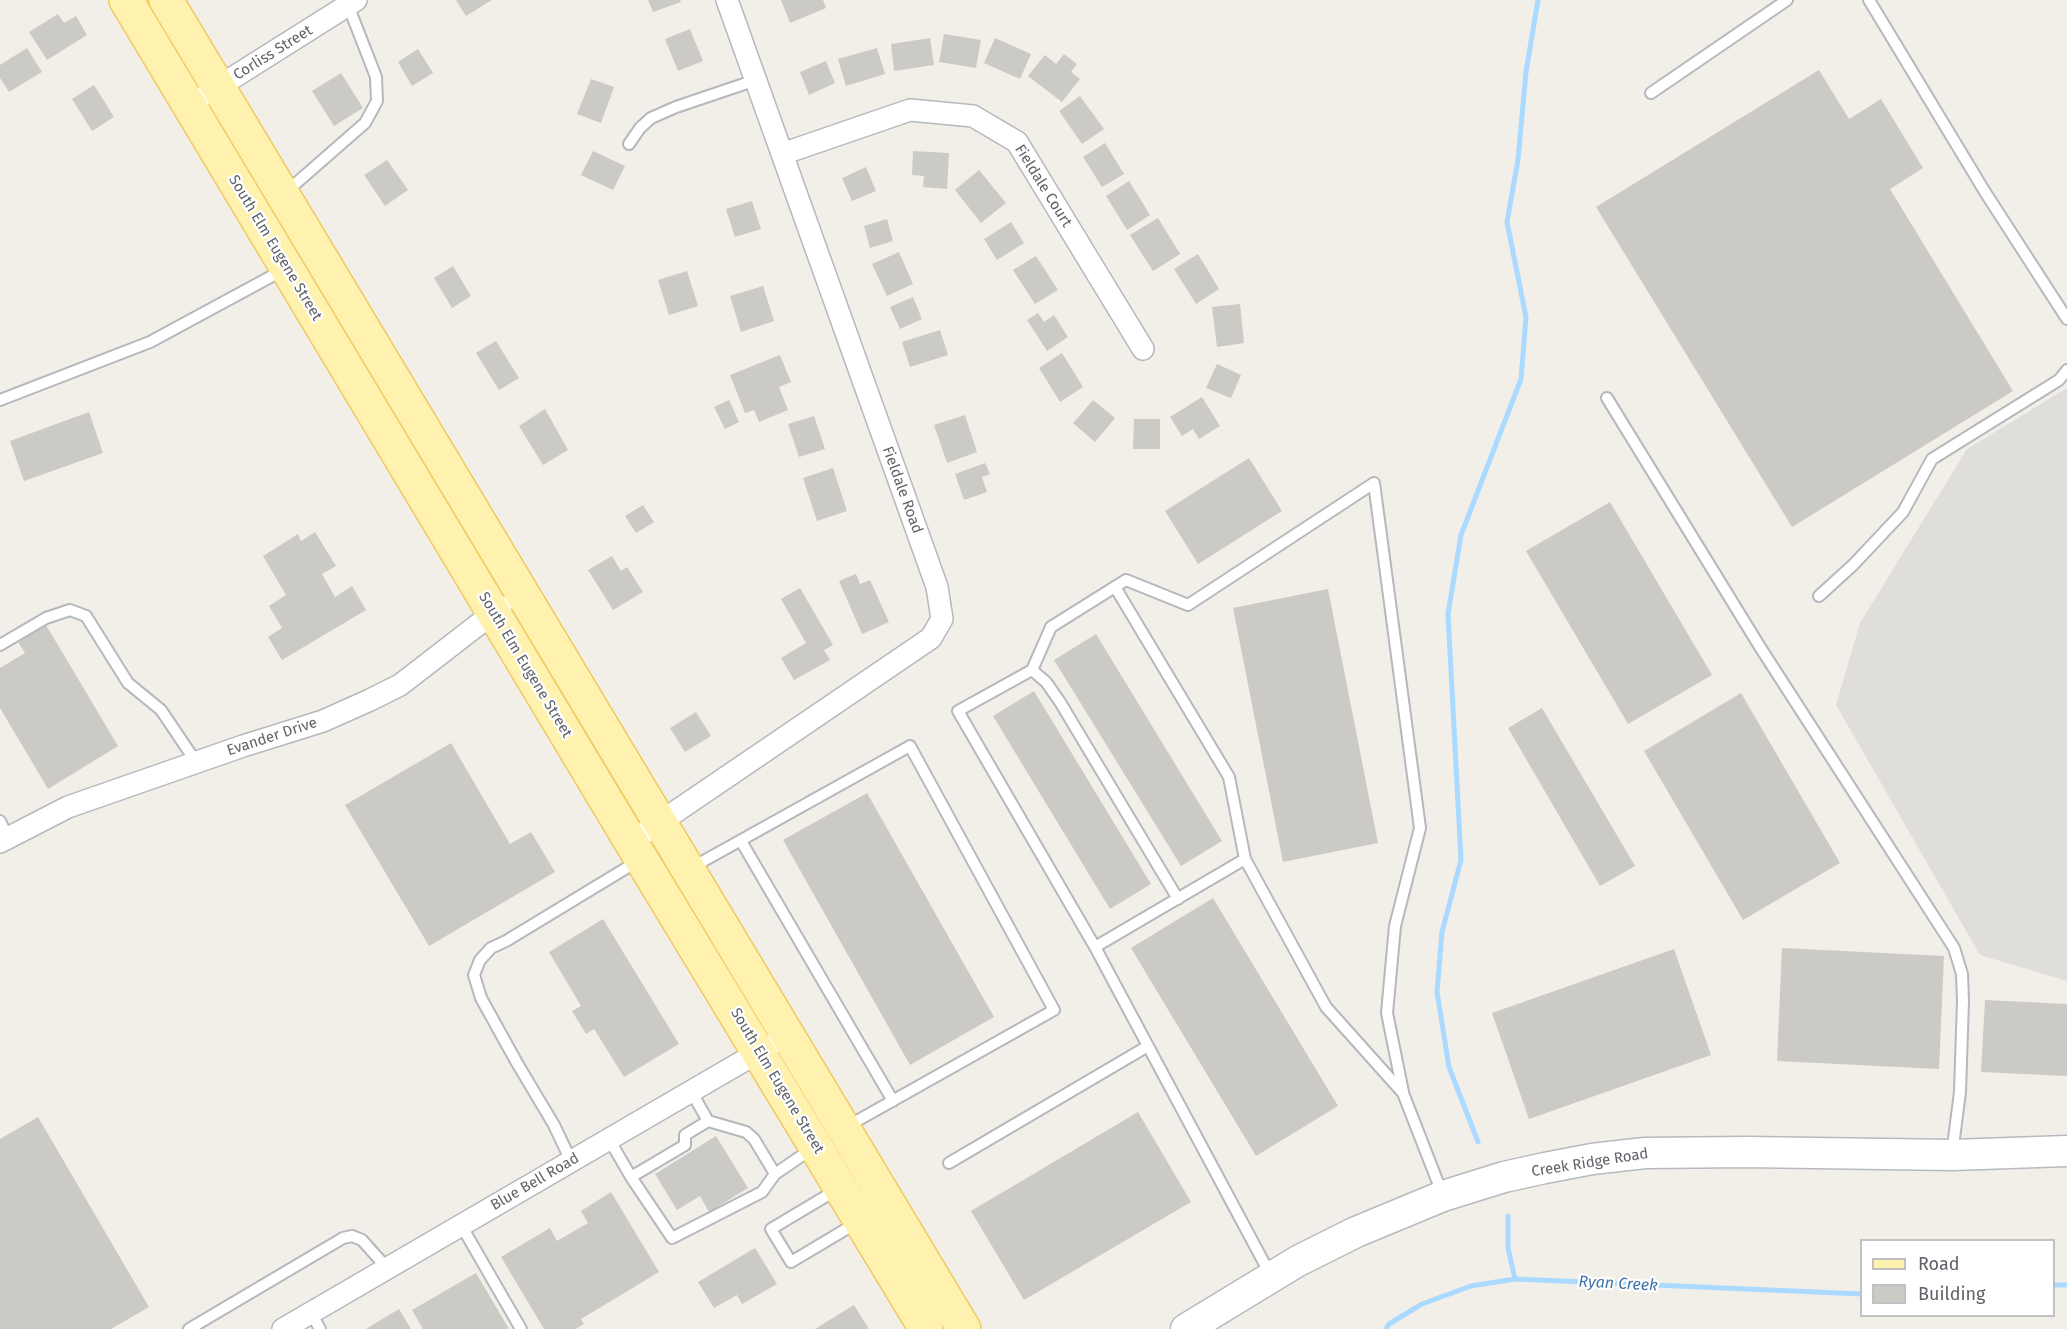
<!DOCTYPE html>
<style>
body{margin:0}
#map{position:relative;width:2067px;height:1329px;overflow:hidden;background:#f1efe8;font-family:"Fira Sans",sans-serif}
canvas{display:block}
.legend{position:absolute;left:1860px;top:1239px;width:195px;height:78px;box-sizing:border-box;background:#fff;border:2px solid #bfc1c3;margin:0;padding:8px 10px;list-style:none;font-size:18px;color:#5f6368}
.legend li{display:flex;align-items:center;gap:12px;height:30px}
.legend b{width:30px;border:2px solid #bfc1c3}
</style>
<div id="map">
<canvas width="2067" height="1329"></canvas>
<ul class="legend">
<li><b style="height:8px;background:#fff2af"></b>Road</li>
<li><b style="height:16px;background:#cccac5"></b>Building</li>
</ul>
</div>
<script>
const c = document.querySelector('canvas').getContext('2d');
c.lineJoin = 'round';
function fill(path, color) {
  c.fillStyle = color;
  c.fill(path, 'evenodd');
}
function toPath(rows) {
  const path = new Path2D();
  for (const r of rows) {
    path.moveTo(r[0], r[1]);
    for (let i = 2; i < r.length; i += 2) path.lineTo(r[i], r[i + 1]);
  }
  return path;
}
function trace(path, color, width, dash) {
  c.strokeStyle = color;
  c.lineWidth = width;
  c.lineCap = dash ? 'butt' : 'round';
  c.setLineDash(dash || []);
  c.stroke(path);
}
function write(font, color, halo, rows, align = 'center') {
  c.font = font + ' "Fira Sans",sans-serif';
  c.lineWidth = 4.5;
  c.setLineDash([]);
  c.textBaseline = 'middle';
  c.strokeStyle = halo;
  c.fillStyle = color;
  for (const [text, x, y, turn = 0] of rows) {
    c.save();
    c.translate(x, y);
    c.rotate((+turn || 0) * Math.PI / 180);
    c.textAlign = isNaN(turn) ? turn : align;
    if (halo) c.strokeText(text, 0, 0);
    c.fillText(text, 0, 0);
    c.restore();
  }
}
fill(toPath([
 [2067,388,2067,981,1980,955,1836,705,1860,623,1967,449]
]), '#e0deda');
trace(toPath([
 [1478,1142,1449,1067,1437,992,1442,932,1461,860,1448,614,1461,535,1521,379,1526,317,1507,222,1518,160,1526,72,1538,0],
 [1508,1216,1508,1248,1515,1279],
 [2054,1285,2067,1285],
 [1386,1329,1389,1324,1422,1304,1471,1286,1515,1279,1862,1294]
]), '#aadaff', 5);
fill(toPath([
 [456,0,492,0,466,16],
 [648,0,680,0,681,2,653,12],
 [781,0,823,0,826,8,790,23],
 [58,14,64,23,76,16,87,35,47,60,29,32],
 [690,29,703,61,678,71,665,39],
 [944,34,981,40,976,68,939,62],
 [930,38,934,65,894,71,891,44],
 [995,38,1031,54,1020,79,984,63],
 [27,48,42,72,9,92,0,78,0,65],
 [877,48,885,74,846,86,838,59],
 [418,49,433,73,412,86,398,62],
 [1064,54,1077,64,1071,72,1080,79,1062,102,1028,76,1045,55,1056,64],
 [826,61,835,83,809,95,800,72],
 [1819,70,1849,119,1881,99,1923,168,1890,189,2013,391,1792,527,1596,207],
 [341,73,363,108,334,126,312,91],
 [591,79,614,87,601,123,577,114],
 [94,85,114,117,92,131,72,99],
 [1080,96,1104,129,1082,144,1059,111],
 [1105,143,1124,174,1102,187,1083,157],
 [593,151,625,166,613,190,581,175],
 [913,151,949,153,947,189,923,187,924,176,912,175],
 [387,160,408,190,385,206,364,175],
 [866,167,876,191,852,201,842,178],
 [979,170,1006,203,981,223,955,190],
 [1129,181,1150,215,1127,230,1106,196],
 [752,201,761,229,735,237,726,209],
 [1158,218,1180,254,1153,271,1130,235],
 [887,219,893,241,870,248,864,226],
 [1011,222,1024,243,997,260,984,239],
 [899,252,913,284,887,296,872,264],
 [1198,254,1219,289,1196,304,1174,269],
 [1036,256,1058,290,1035,304,1013,270],
 [453,266,471,296,452,308,434,278],
 [687,271,698,306,669,315,658,280],
 [763,286,774,321,741,332,730,296],
 [913,297,922,319,900,329,890,307],
 [1240,304,1244,343,1217,347,1212,307],
 [1038,313,1044,322,1054,315,1068,337,1047,351,1027,320],
 [940,330,948,355,910,367,902,342],
 [496,341,519,378,499,390,476,353],
 [1062,353,1083,387,1060,402,1039,368],
 [780,355,791,382,779,387,788,410,759,422,754,410,745,413,730,375],
 [1217,364,1241,375,1231,398,1206,388],
 [1202,397,1220,426,1199,439,1193,429,1182,436,1170,417],
 [729,400,739,422,725,429,714,407],
 [1093,400,1115,418,1095,442,1073,423],
 [545,409,568,450,543,465,519,426],
 [89,412,103,453,24,481,10,441],
 [965,415,977,452,947,463,934,425],
 [814,416,825,449,799,457,788,424],
 [1134,419,1160,419,1160,449,1133,449],
 [1249,458,1282,511,1198,564,1165,511],
 [985,463,990,474,982,477,987,492,964,500,955,474],
 [833,468,847,511,817,521,803,478],
 [1610,502,1712,675,1628,724,1526,551],
 [643,505,654,522,636,533,625,516],
 [315,532,336,566,322,574,335,597,352,586,366,610,282,660,268,637,282,628,269,606,286,595,263,556,298,534,301,541],
 [612,556,621,571,627,567,643,592,613,610,588,570],
 [856,574,860,584,870,580,889,622,862,634,839,581],
 [800,588,833,645,824,650,830,660,794,680,781,658,806,643,781,599],
 [1328,589,1378,843,1283,862,1233,608],
 [46,625,118,746,48,789,0,708,0,668,25,653,18,642],
 [1096,634,1222,841,1181,866,1054,660],
 [1034,691,1151,884,1110,909,993,716],
 [1741,693,1840,863,1743,920,1644,751],
 [1542,708,1635,866,1600,886,1508,728],
 [696,712,711,736,685,752,670,728],
 [451,743,510,844,531,832,555,872,429,946,345,805],
 [867,793,994,1017,910,1065,783,840],
 [1213,898,1338,1106,1256,1156,1131,948],
 [603,919,679,1044,624,1077,594,1029,586,1034,572,1011,581,1006,549,952],
 [1782,948,1944,956,1939,1069,1777,1061],
 [1674,949,1711,1055,1529,1119,1492,1013],
 [1985,1000,2067,1004,2067,1076,1981,1072],
 [1138,1112,1191,1202,1024,1300,971,1211],
 [38,1117,149,1307,111,1329,0,1329,0,1139],
 [716,1136,748,1188,709,1212,700,1196,677,1210,655,1174],
 [611,1192,659,1272,581,1319,584,1324,576,1329,544,1329,501,1257,550,1228,557,1241,588,1223,581,1211],
 [755,1248,777,1284,742,1304,737,1295,714,1308,698,1282],
 [476,1273,509,1329,423,1329,412,1310],
 [854,1305,869,1329,815,1329],
 [399,1309,411,1329,366,1329]
]), '#cccac5');
const service = toPath([
 [1869,0,1985,192,2067,319],
 [1651,93,1787,0],
 [629,144,640,128,651,118,676,107,756,80],
 [286,192,365,123,377,101,376,77,348,5],
 [1607,398,1760,647,1954,948,1962,974,1963,1001,1960,1092,1952,1154],
 [0,400,150,342,285,269],
 [1115,587,1229,777,1245,859],
 [1819,596,1853,565,1903,512,1932,459,2059,380,2067,370],
 [0,645,46,618,70,610,86,616,128,683,161,710,196,762],
 [1032,670,1046,682,1060,702,1178,899],
 [0,821,8,838],
 [741,841,893,1101],
 [691,868,910,746,1054,1010,846,1127],
 [1095,947,958,711,1032,670,1051,627,1126,580,1188,605,1374,483,1420,828,1395,926,1387,1013,1403,1092],
 [691,1091,708,1121,746,1132,754,1139,775,1174,813,1148],
 [609,1139,631,1177,685,1145,685,1135,708,1121],
 [571,1161,554,1125,517,1063,481,998,474,975,480,960,491,948,506,941,638,861],
 [949,1163,1148,1046],
 [631,1177,672,1238,762,1192,775,1174],
 [838,1189,771,1229,791,1262,858,1222],
 [461,1225,521,1329],
 [1270,1274,1095,947,1245,859,1326,1007,1403,1093,1442,1193],
 [311,1313,320,1329],
 [189,1329,343,1238,352,1236,362,1240,387,1268]
]);
const minor = toPath([
 [207,94,356,0],
 [782,154,910,110,973,116,1017,142,1143,349],
 [0,842,68,807,243,746,323,721,370,700,400,685,501,607],
 [631,842,931,638,942,619,937,587,727,0],
 [283,1329,769,1046]
]);
const secondary = toPath([
 [1186,1329,1298,1261,1356,1232,1443,1196,1504,1177,1545,1168,1592,1159,1645,1153,1747,1152,1952,1155,2067,1151]
]);
const primary = toPath([
 [126,0,631,842,926,1329],
 [166,0,964,1329]
]);
trace(service, '#b5b8bc', 14);
trace(minor, '#b5b8bc', 24);
trace(secondary, '#b6babf', 33);
trace(primary, '#f2c960', 36);
trace(service, '#fff', 10);
trace(minor, '#fff', 21);
trace(secondary, '#fff', 30);
trace(primary, '#fff2af', 33);
write('15px', '#5f6368', '#fff', [
 ["Corliss Street",273,53,-32],
 ["Fieldale Court",1043,186,58],
 ["South Elm Eugene Street",275,248,59],
 ["Fieldale Road",902,490,70],
 ["South Elm Eugene Street",525,665,59],
 ["Evander Drive",272,737,-18],
 ["South Elm Eugene Street",777,1081,59],
 ["Creek Ridge Road",1590,1163,-9],
 ["Blue Bell Road",535,1182,-30]
]);
write('italic 16px', '#4174aa', '#fff', [
 ["Ryan Creek",1618,1284,3]
]);
</script>
